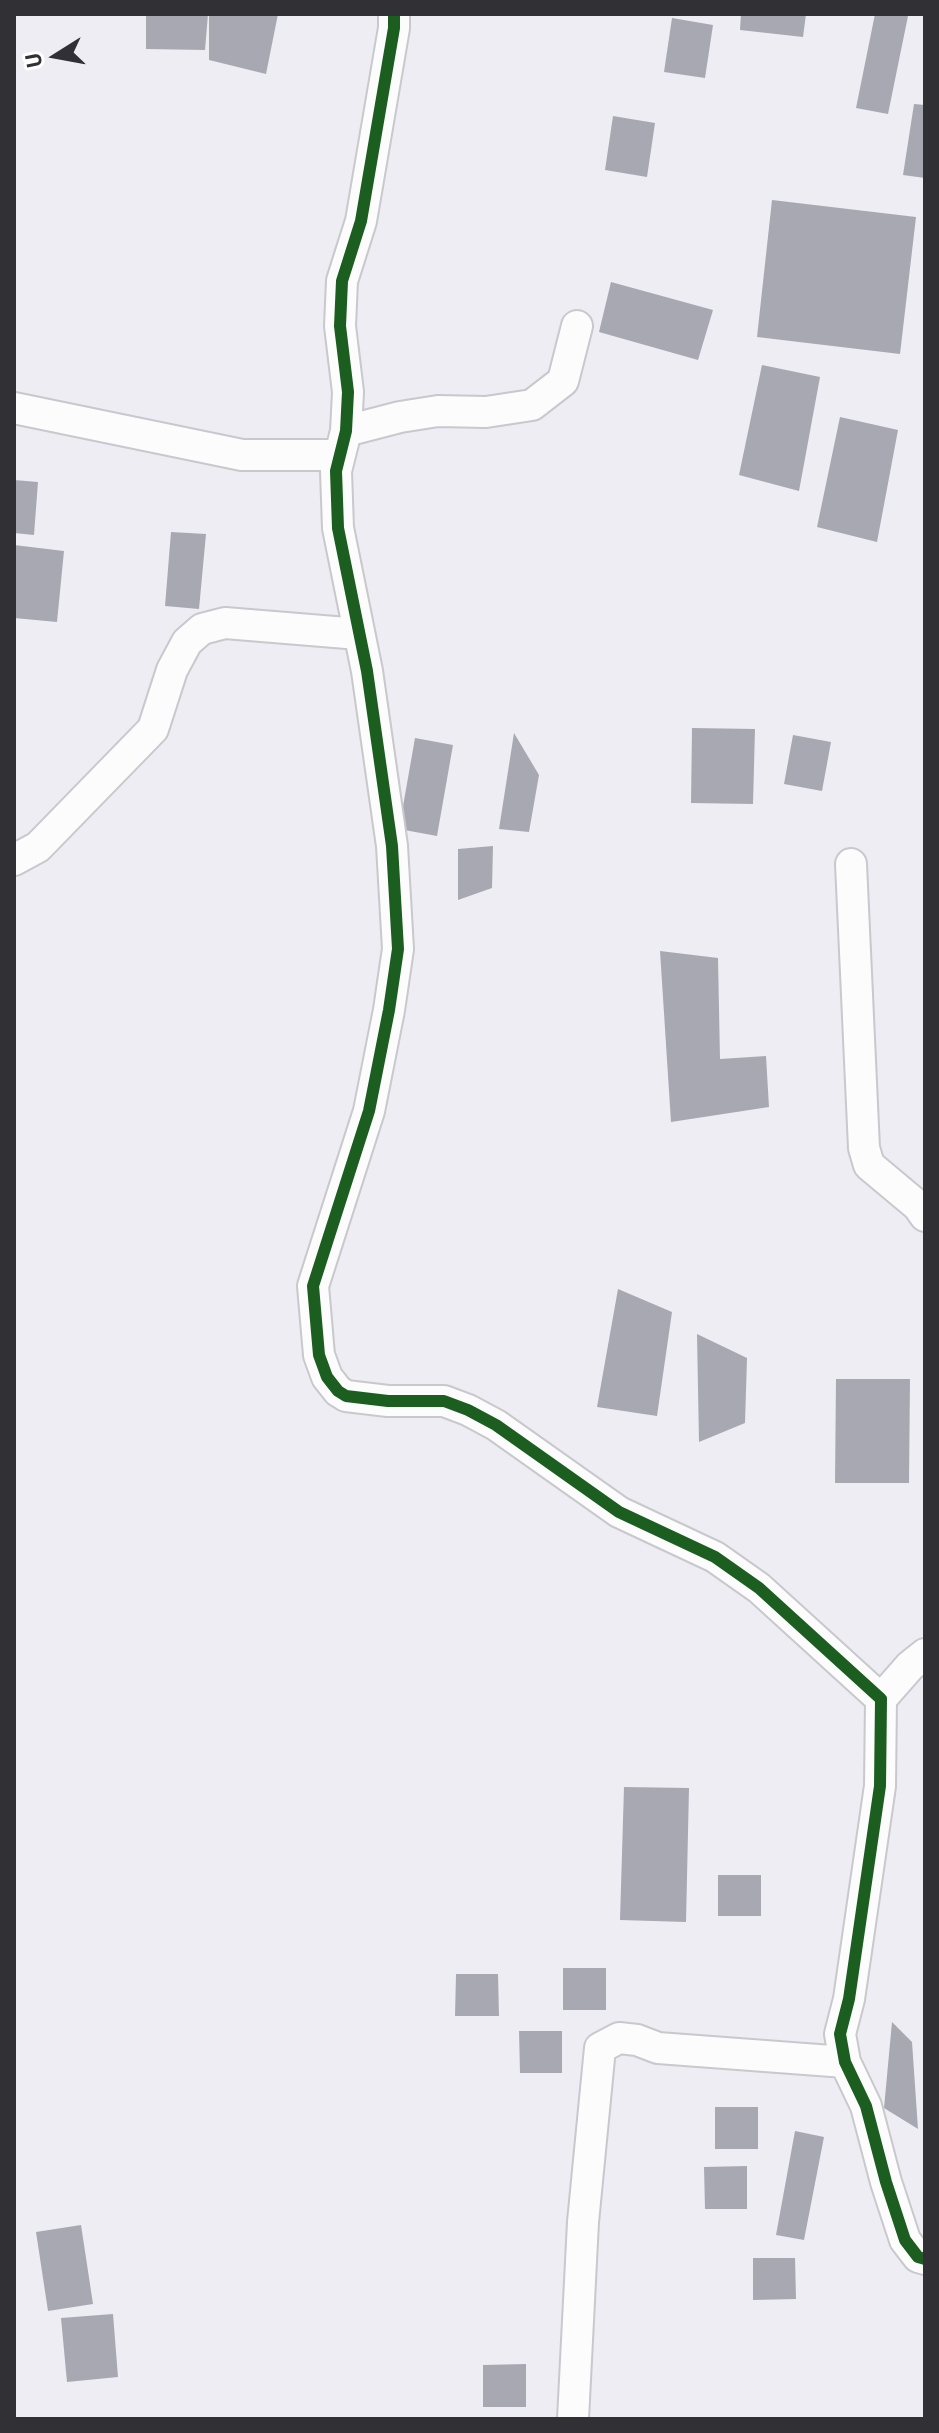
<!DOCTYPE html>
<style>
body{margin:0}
#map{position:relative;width:939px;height:2433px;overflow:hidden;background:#ededf3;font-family:Barlow,sans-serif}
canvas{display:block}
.frame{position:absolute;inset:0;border:16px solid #303035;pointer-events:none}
.north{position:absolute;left:16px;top:16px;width:80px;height:80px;-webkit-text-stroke:6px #fff;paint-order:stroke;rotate:259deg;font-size:22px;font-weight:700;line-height:32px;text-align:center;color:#303035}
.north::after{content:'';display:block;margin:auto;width:28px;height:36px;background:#303035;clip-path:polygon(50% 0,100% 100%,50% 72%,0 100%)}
</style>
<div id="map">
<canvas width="939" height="2433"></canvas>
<div class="frame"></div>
<div class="north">U</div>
</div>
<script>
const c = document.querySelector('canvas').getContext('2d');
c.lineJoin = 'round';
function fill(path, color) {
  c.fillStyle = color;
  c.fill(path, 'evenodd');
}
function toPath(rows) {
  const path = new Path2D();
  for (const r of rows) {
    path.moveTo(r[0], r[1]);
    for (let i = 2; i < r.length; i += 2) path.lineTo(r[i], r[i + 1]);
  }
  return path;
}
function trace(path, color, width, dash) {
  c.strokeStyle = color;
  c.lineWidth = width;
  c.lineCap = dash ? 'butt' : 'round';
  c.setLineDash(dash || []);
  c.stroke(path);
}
fill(toPath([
 [146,14,208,14,205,50,146,49],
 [209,14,278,14,266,74,209,60],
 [741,14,806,14,803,37,740,30],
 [875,14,908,16,888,114,856,108],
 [672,18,713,25,705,78,664,72],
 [914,104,925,105,925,178,903,175],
 [613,116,655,123,647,177,605,170],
 [772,200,916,217,900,354,757,337],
 [611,282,713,310,698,360,599,332],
 [762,365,820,377,799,491,739,475],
 [840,417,898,430,877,542,817,527],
 [14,480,38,482,34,535,14,533],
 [171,532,206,534,199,609,165,606],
 [14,545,64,551,57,622,14,618],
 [692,728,755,729,753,804,691,803],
 [514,733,539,775,529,832,499,829],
 [793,735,831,742,822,791,784,784],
 [415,738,453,745,437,836,399,829],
 [493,846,492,888,458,900,458,849],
 [660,951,718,958,720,1059,766,1056,769,1107,671,1122],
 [618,1289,672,1312,657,1416,597,1407],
 [697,1334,747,1358,745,1423,699,1442],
 [836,1379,910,1379,909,1483,835,1483],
 [624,1787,689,1788,686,1922,620,1920],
 [718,1875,761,1875,761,1916,718,1916],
 [563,1968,606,1968,606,2010,563,2010],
 [456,1974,498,1974,499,2016,455,2016],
 [892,2022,912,2042,918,2129,884,2108],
 [519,2031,562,2031,562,2073,520,2073],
 [715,2107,758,2107,758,2149,715,2149],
 [795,2131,824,2137,804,2240,776,2235],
 [747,2166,747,2209,705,2209,704,2167],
 [81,2225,93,2304,48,2311,36,2232],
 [753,2258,795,2258,796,2299,753,2300],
 [113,2314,118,2377,67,2382,61,2318],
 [526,2364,526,2407,483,2407,483,2365]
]), '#a8a8b3');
const minor = toPath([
 [394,14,394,28,361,221,342,281,340,326,348,392,346,431,336,471,338,528,367,671,392,846,398,949,389,1010,369,1111,313,1286,319,1355,327,1377,338,1391,346,1396,388,1401,444,1401,468,1410,496,1425,619,1512,715,1557,759,1588,881,1699,880,1786,849,1999,840,2034,845,2062,866,2106,886,2182,905,2240,918,2257,925,2259],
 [14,408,242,455,339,455],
 [346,431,400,417,438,411,486,412,532,405,563,381,577,326],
 [14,860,38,847,153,729,172,670,187,642,202,629,225,623,359,634],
 [851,864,864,1148,869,1165,918,1206,925,1216],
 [881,1699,910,1666,925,1654],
 [573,2419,583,2222,600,2048,619,2038,637,2040,658,2048,845,2062]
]);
trace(minor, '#c8c8cd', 34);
trace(minor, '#fcfcfd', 30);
trace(toPath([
 [394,14,394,28,361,221,342,281,340,326,348,392,346,431,336,471,338,528,367,671,392,846,398,949,389,1010,369,1111,313,1286,319,1355,327,1377,338,1391,346,1396,388,1401,444,1401,468,1410,496,1425,619,1512,715,1557,759,1588,881,1699,880,1786,849,1999,840,2034,845,2062,866,2106,886,2182,905,2240,918,2257,925,2259]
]), '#1b5e20', 12);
</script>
